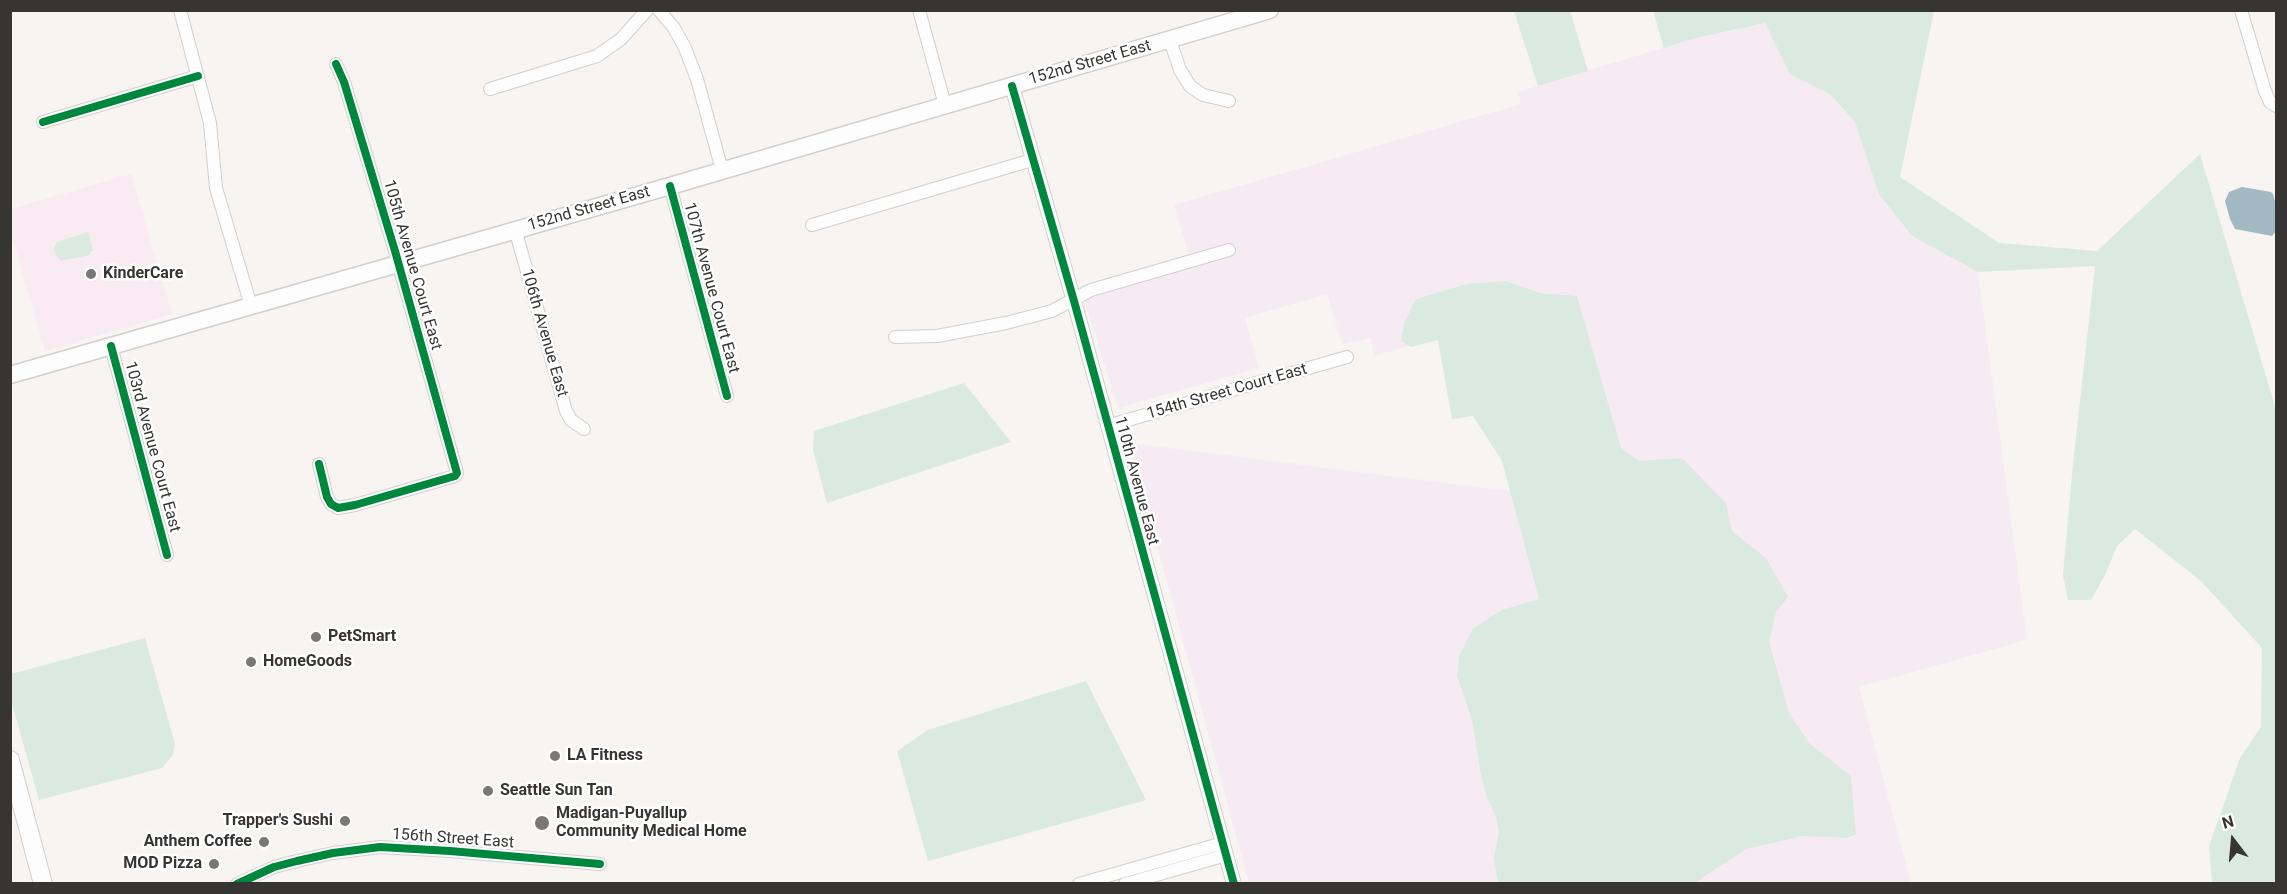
<!DOCTYPE html>
<style>
body{margin:0}
#map{position:relative;width:2287px;height:894px;overflow:hidden;background:#f7f4f2;font-family:Roboto,sans-serif}
canvas{display:block}
.frame{position:absolute;inset:0;border:12px solid #373534;pointer-events:none}
.north{position:absolute;left:2203px;top:810px;width:60px;height:60px;-webkit-text-stroke:4px #fff;paint-order:stroke;rotate:344deg;font-size:16px;font-weight:700;line-height:24px;text-align:center;color:#373534}
.north::after{content:'';display:block;margin:auto;width:21px;height:27px;background:#373534;clip-path:polygon(50% 0,100% 100%,50% 72%,0 100%)}
</style>
<div id="map">
<canvas width="2287" height="894"></canvas>
<div class="frame"></div>
<div class="north">N</div>
</div>
<script>
const c = document.querySelector('canvas').getContext('2d');
c.lineJoin = 'round';
function fill(path, color) {
  c.fillStyle = color;
  c.fill(path, 'evenodd');
}
function toPath(rows) {
  const path = new Path2D();
  for (const r of rows) {
    path.moveTo(r[0], r[1]);
    for (let i = 2; i < r.length; i += 2) path.lineTo(r[i], r[i + 1]);
  }
  return path;
}
function trace(path, color, width, dash) {
  c.strokeStyle = color;
  c.lineWidth = width;
  c.lineCap = dash ? 'butt' : 'round';
  c.setLineDash(dash || []);
  c.stroke(path);
}
function write(font, color, halo, rows, align = 'center') {
  c.font = font + ' Roboto,sans-serif';
  c.lineWidth = 5;
  c.setLineDash([]);
  c.textBaseline = 'middle';
  c.strokeStyle = halo;
  c.fillStyle = color;
  for (const [text, x, y, turn = 0] of rows) {
    c.save();
    c.translate(x, y);
    c.rotate((+turn || 0) * Math.PI / 180);
    c.textAlign = isNaN(turn) ? turn : align;
    if (halo) c.strokeText(text, 0, 0);
    c.fillText(text, 0, 0);
    c.restore();
  }
}
fill(toPath([
 [1765,23,1855,122,1879,194,1978,272,2027,640,1859,687,1911,883,1249,883,1129,443,1510,491,1605,842,1795,791,1465,330,1374,356,1371,338,1342,344,1327,294,1245,318,1259,368,1118,408,1080,286,1189,255,1174,205,1521,104,1518,92,1692,39]
]), '#f7ebf3');
fill(toPath([
 [131,174,172,314,45,351,11,233,11,209]
]), '#f8ebf1');
fill(toPath([
 [1514,11,1570,11,1588,71,1538,86],
 [1653,11,1934,11,1900,177,1999,243,2097,251,2200,154,2276,410,2276,883,2212,883,2209,846,2240,758,2261,727,2262,648,2201,581,2135,529,2117,546,2105,575,2091,600,2068,600,2063,575,2073,464,2095,266,1978,272,1912,236,1879,194,1855,122,1830,94,1790,74,1765,23,1692,39,1664,48],
 [88,232,93,251,90,252,90,255,60,261,53,249,57,242],
 [1506,281,1540,293,1577,296,1621,448,1640,461,1682,458,1726,503,1732,531,1766,558,1788,597,1776,612,1769,642,1789,713,1809,743,1851,776,1856,834,1847,838,1803,836,1746,849,1703,877,1696,883,1498,883,1494,858,1499,832,1496,816,1487,798,1481,775,1472,720,1457,676,1459,656,1473,629,1502,610,1539,599,1502,461,1473,416,1452,419,1438,340,1411,347,1401,341,1404,323,1416,299,1467,284],
 [964,383,1011,442,827,503,813,450,814,431],
 [145,638,175,744,173,755,162,768,39,800,11,700,11,674],
 [1086,681,1146,800,928,861,897,751,928,730]
]), '#daeae0');
fill(toPath([
 [2242,187,2271,192,2273,194,2276,205,2276,231,2272,236,2235,229,2230,219,2225,201,2229,192]
]), '#a2b9c3');
const minor = toPath([
 [180,10,210,123,216,188,251,306],
 [659,10,674,28,685,48,697,79,722,170],
 [919,10,945,105],
 [2241,10,2265,91,2270,102,2276,106],
 [1170,40,1180,70,1190,86,1203,95,1229,101],
 [490,89,597,56,621,39,647,10],
 [43,122,198,76],
 [670,186,727,396],
 [812,225,1032,160],
 [515,229,566,411,571,420,584,429],
 [895,337,937,336,1006,323,1052,311,1091,290,1229,250],
 [111,346,167,555],
 [1107,426,1347,357],
 [319,464,327,497,331,504,338,508,355,505,455,476,457,473,395,251,344,82,336,64],
 [237,884,274,867,297,861,333,853,380,847,450,851,600,864],
 [1079,884,1223,843],
 [1125,884,1226,855]
]);
const tertiary = toPath([
 [1012,86,1074,301,1234,884]
]);
const secondary = toPath([
 [10,375,670,186,1270,10]
]);
const primary = toPath([
 [10,760,43,884]
]);
trace(minor, '#d2d0cf', 14);
trace(tertiary, '#d2d0cf', 16);
trace(secondary, '#d2d0cf', 19);
trace(primary, '#d2d0cf', 20);
trace(minor, '#fefdfd', 12);
trace(tertiary, '#fefdfd', 14);
trace(secondary, '#fefdfd', 16);
trace(primary, '#fefdfd', 18);
trace(toPath([
 [1012,86,1074,301,1234,884],
 [43,122,198,76],
 [670,186,727,396],
 [111,346,167,555],
 [319,464,327,497,331,504,338,508,355,505,455,476,457,473,395,251,344,82,336,64],
 [237,884,274,867,297,861,333,853,380,847,450,851,600,864]
]), '#00873e', 8);
for (const [x, y, r, color] of [
 [91,274,6,"#7a7876"],
 [316,637,6,"#7a7876"],
 [251,662,6,"#7a7876"],
 [555,756,6,"#7a7876"],
 [488,791,6,"#7a7876"],
 [345,821,6,"#7a7876"],
 [542,823,8,"#7a7876"],
 [264,842,6,"#7a7876"],
 [214,864,6,"#7a7876"]
]) {
  const dot = new Path2D();
  dot.arc(x, y, r, 0, 2 * Math.PI);
  c.fillStyle = color;
  c.fill(dot);
  trace(dot, '#fff', 2);
}
write('16px', '#373534', '#fff', [
 ["152nd Street East",1090,63,-16],
 ["152nd Street East",589,209,-16],
 ["105th Avenue Court East",412,265,74],
 ["107th Avenue Court East",711,288,75],
 ["106th Avenue East",544,333,74],
 ["154th Street Court East",1227,392,-16],
 ["103rd Avenue Court East",152,447,75],
 ["110th Avenue East",1136,481,75],
 ["156th Street East",453,839,4]
]);
write('bold 16px', '#373534', '#fff', [
 ["KinderCare",103,274],
 ["PetSmart",328,637],
 ["HomeGoods",263,662],
 ["LA Fitness",567,756],
 ["Seattle Sun Tan",500,791],
 ["Madigan-Puyallup",556,814],
 ["Community Medical Home",556,832],
 ["Trapper's Sushi",333,821,"right"],
 ["Anthem Coffee",252,842,"right"],
 ["MOD Pizza",202,864,"right"]
], 'left');
</script>
